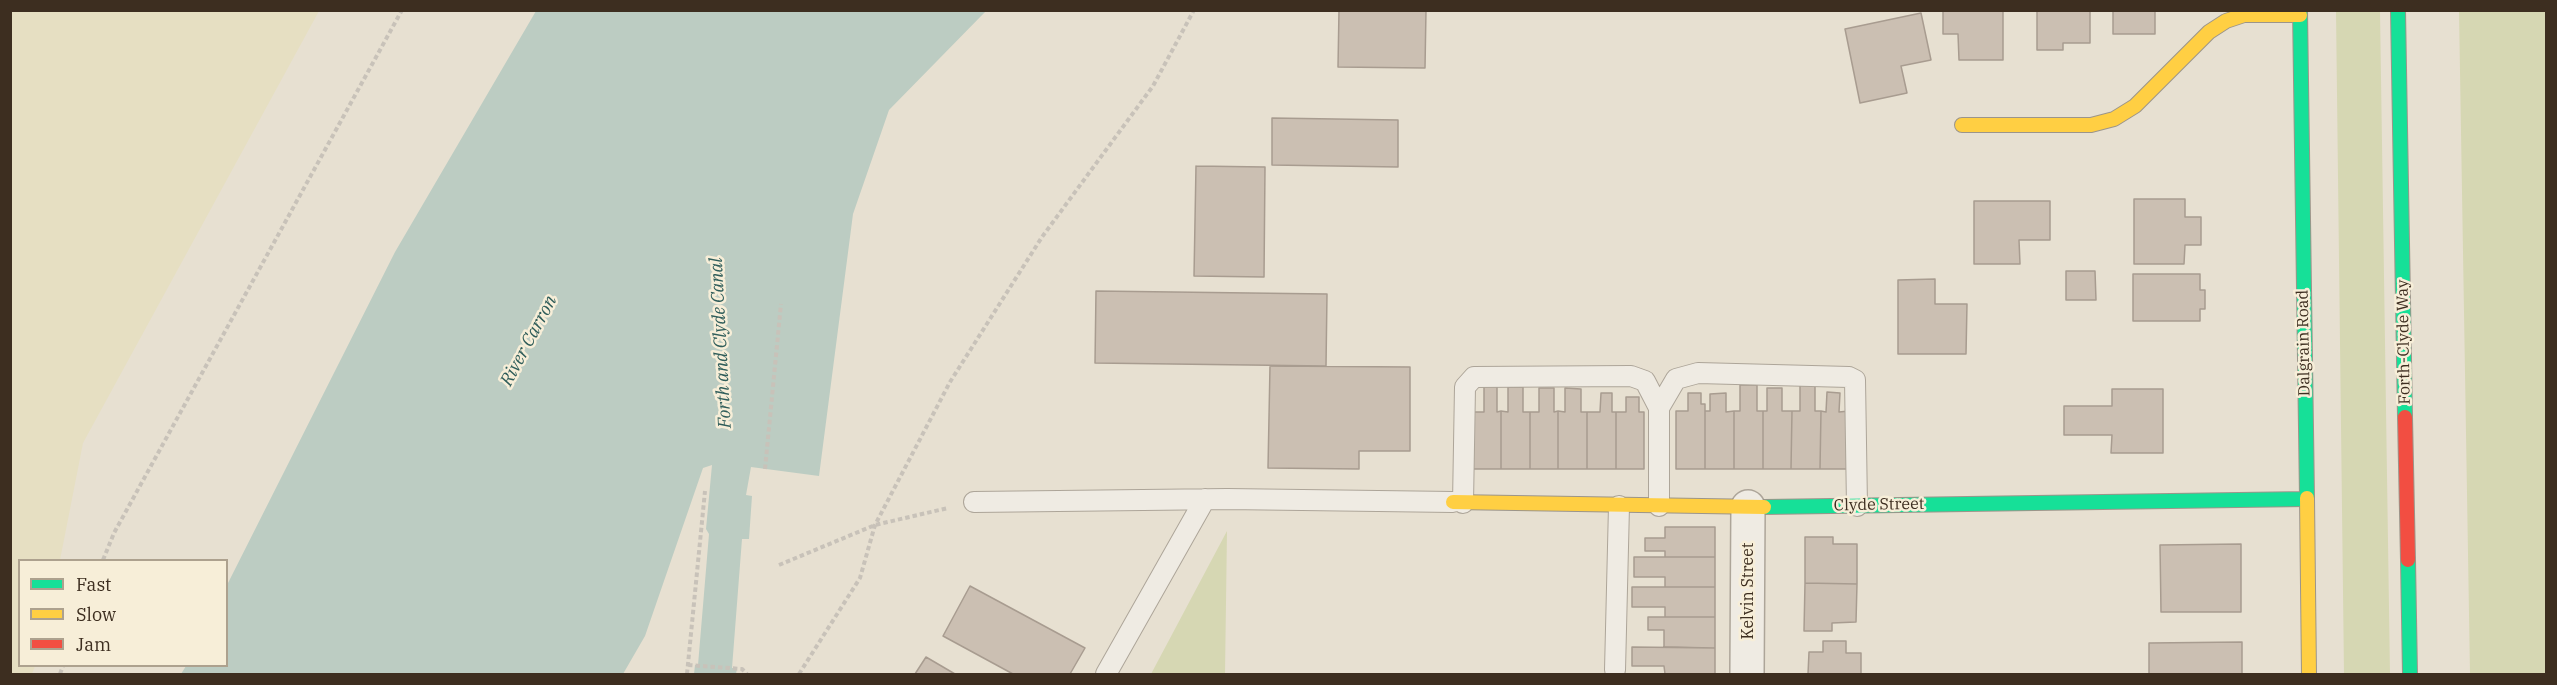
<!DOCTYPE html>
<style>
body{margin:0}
#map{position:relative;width:2557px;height:685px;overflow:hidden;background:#e7e0d1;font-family:"IBM Plex Serif",serif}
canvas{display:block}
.frame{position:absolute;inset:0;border:12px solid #3d2e20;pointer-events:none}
.legend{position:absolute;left:18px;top:559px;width:210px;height:108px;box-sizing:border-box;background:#f7eed8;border:2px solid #ada18e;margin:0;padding:8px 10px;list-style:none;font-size:18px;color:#3d2e20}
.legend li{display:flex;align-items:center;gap:12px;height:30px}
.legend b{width:30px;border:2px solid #ada18e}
</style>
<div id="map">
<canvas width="2557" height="685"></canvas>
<div class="frame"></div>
<ul class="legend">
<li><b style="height:8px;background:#16e098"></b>Fast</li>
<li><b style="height:8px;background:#ffcf43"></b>Slow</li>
<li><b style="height:8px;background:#f24e42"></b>Jam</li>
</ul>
</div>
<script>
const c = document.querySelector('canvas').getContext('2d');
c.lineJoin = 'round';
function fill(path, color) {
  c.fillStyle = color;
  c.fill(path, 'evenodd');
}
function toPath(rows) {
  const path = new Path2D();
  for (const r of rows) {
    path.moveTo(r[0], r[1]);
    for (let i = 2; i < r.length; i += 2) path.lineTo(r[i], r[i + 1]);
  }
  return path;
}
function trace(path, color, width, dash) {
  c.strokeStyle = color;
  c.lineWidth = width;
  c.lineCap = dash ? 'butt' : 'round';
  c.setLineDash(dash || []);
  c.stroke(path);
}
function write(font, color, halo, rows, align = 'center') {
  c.font = font + ' "IBM Plex Serif",serif';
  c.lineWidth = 5;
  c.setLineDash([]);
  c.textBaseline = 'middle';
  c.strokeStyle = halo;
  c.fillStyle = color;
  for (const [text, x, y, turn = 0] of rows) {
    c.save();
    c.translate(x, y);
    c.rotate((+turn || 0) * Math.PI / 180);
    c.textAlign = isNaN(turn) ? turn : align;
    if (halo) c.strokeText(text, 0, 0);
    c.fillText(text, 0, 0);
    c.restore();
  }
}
fill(toPath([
 [10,11,319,11,83,443,60,560,20,560,20,666,35,666,32,674,10,674]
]), '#e6dfc2');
fill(toPath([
 [2336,11,2380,11,2390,674,2344,674],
 [2459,11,2546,11,2546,674,2470,674],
 [1227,531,1225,674,1150,674,1151,674]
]), '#d6d7b3');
fill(toPath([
 [536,11,986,11,889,110,853,214,819,476,751,467,746,495,752,496,749,539,742,539,732,668,737,668,736,674,694,674,695,665,698,665,709,534,706,529,712,465,703,468,645,636,623,674,181,674,186,666,226,666,227,585,395,252]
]), '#bcccc2');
const building = toPath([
 [1339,10,1426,10,1425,68,1338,67,1339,10],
 [1943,10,2003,10,2003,60,1959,60,1958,34,1943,34,1943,10],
 [2037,10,2090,10,2090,43,2063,43,2063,50,2037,50,2037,10],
 [2113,10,2155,10,2155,34,2113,34,2113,10],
 [1921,13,1931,60,1901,66,1907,93,1860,103,1845,29,1921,13],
 [1272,118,1398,120,1398,167,1272,165,1272,118],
 [1196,166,1265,167,1264,277,1194,276,1196,166],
 [2134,199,2185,199,2185,217,2201,217,2201,245,2185,245,2184,264,2134,264,2134,199],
 [1974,201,2050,201,2050,240,2019,240,2020,264,1974,264,1974,201],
 [2066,271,2095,271,2096,300,2066,300,2066,271],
 [2133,274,2200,274,2200,290,2205,290,2205,309,2200,309,2200,321,2133,321,2133,274],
 [1935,279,1935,304,1967,304,1966,354,1898,354,1898,280,1935,279],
 [1096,291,1327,294,1326,366,1095,363,1096,291],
 [1270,366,1410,367,1410,451,1359,451,1359,469,1268,468,1270,366],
 [1740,385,1757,385,1757,411,1763,411,1763,469,1734,469,1734,411,1740,411,1740,385],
 [1800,385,1815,385,1815,411,1821,411,1820,469,1791,469,1792,411,1800,411,1800,385],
 [1484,386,1497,386,1497,412,1501,411,1501,469,1472,469,1472,412,1484,412,1484,386],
 [1508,387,1523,387,1523,412,1530,412,1530,469,1501,469,1501,411,1508,412,1508,387],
 [1539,388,1554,388,1554,412,1558,411,1558,469,1530,469,1530,412,1539,412,1539,388],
 [1565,388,1581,389,1581,412,1587,412,1587,469,1558,469,1558,411,1565,412,1565,388],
 [1767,388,1782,388,1782,411,1792,411,1791,469,1763,469,1763,411,1767,411,1767,388],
 [2112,389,2163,389,2163,453,2111,453,2112,435,2064,435,2064,406,2112,406,2112,389],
 [1827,392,1840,393,1839,412,1849,411,1849,469,1820,469,1821,411,1826,412,1827,392],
 [1601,393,1612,393,1612,412,1616,412,1616,469,1587,469,1587,412,1600,412,1601,393],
 [1688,393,1701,393,1701,404,1705,404,1705,469,1676,469,1676,411,1688,411,1688,393],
 [1726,393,1726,412,1734,411,1734,469,1705,469,1705,411,1710,411,1710,394,1726,393],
 [1626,397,1639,397,1639,412,1644,412,1644,469,1616,469,1616,412,1626,412,1626,397],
 [1665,527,1715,527,1715,557,1665,557,1665,551,1645,551,1645,538,1665,538,1665,527],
 [1805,537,1833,537,1833,544,1857,544,1857,584,1805,583,1805,537],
 [2241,544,2241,612,2161,612,2160,545,2241,544],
 [1634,557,1715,557,1715,587,1665,587,1665,577,1634,577,1634,557],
 [1805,583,1857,584,1856,622,1832,623,1832,631,1804,631,1805,583],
 [970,586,1085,648,1070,674,1013,674,943,636,970,586],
 [1632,587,1715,587,1715,617,1665,617,1665,607,1632,607,1632,587],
 [1648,617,1715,617,1715,648,1664,647,1664,630,1648,630,1648,617],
 [1823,641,1846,641,1846,653,1861,653,1861,674,1808,674,1809,652,1823,652,1823,641],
 [2242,642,2242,674,2149,674,2149,643,2242,642],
 [1632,647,1715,648,1715,674,1665,674,1664,666,1632,666,1632,647],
 [926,657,955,674,915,674,926,657]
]);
fill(building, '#cbbfb2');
trace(building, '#a89c90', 1.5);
const lane = toPath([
 [1659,408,1676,379,1698,373,1849,377,1855,380,1857,506],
 [974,502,1227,499,1453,502],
 [1463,503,1465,387,1474,377,1631,376,1645,381,1659,408,1659,506],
 [1615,670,1619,506],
 [1106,674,1205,499]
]);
const street = toPath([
 [1747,674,1748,507]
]);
const fast = toPath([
 [2300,10,2307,498],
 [2398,10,2405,417],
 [1764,507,2306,499],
 [2408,560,2410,674]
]);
const slow = toPath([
 [1962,125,2091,125,2114,119,2135,106,2209,32,2226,21,2244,15,2300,15],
 [2307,498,2309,674],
 [1453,502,1764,507]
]);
const jam = toPath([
 [2405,417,2408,560]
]);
trace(lane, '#ada599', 22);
trace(street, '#ada599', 36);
trace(fast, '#9c958a', 16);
trace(slow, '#9c958a', 16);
trace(jam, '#9c958a', 16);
trace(toPath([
 [765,469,781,304],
 [103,560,114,533,402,10],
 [779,565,875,525,948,508],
 [688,665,742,669,747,674],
 [60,674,63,666],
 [687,674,705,491],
 [799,674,860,578,875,525,950,382,1042,237,1153,86,1194,10]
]), '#c8c2b9', 4, [4.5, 3]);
trace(lane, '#efebe3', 20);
trace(street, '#efebe3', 33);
trace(fast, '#16e098', 14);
trace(slow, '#ffcf43', 14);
trace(jam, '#f24e42', 14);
write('16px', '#3d2e20', '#f7eed8', [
 ["Forth-Clyde Way",2404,342,-91],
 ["Dalgrain Road",2304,343,-91],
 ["Clyde Street",1879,505,-1],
 ["Kelvin Street",1748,591,-90]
]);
write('italic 18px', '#2f5d5a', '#f7eed8', [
 ["River Carron",529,341,-62],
 ["Forth and Clyde Canal",721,343,-93]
]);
</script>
